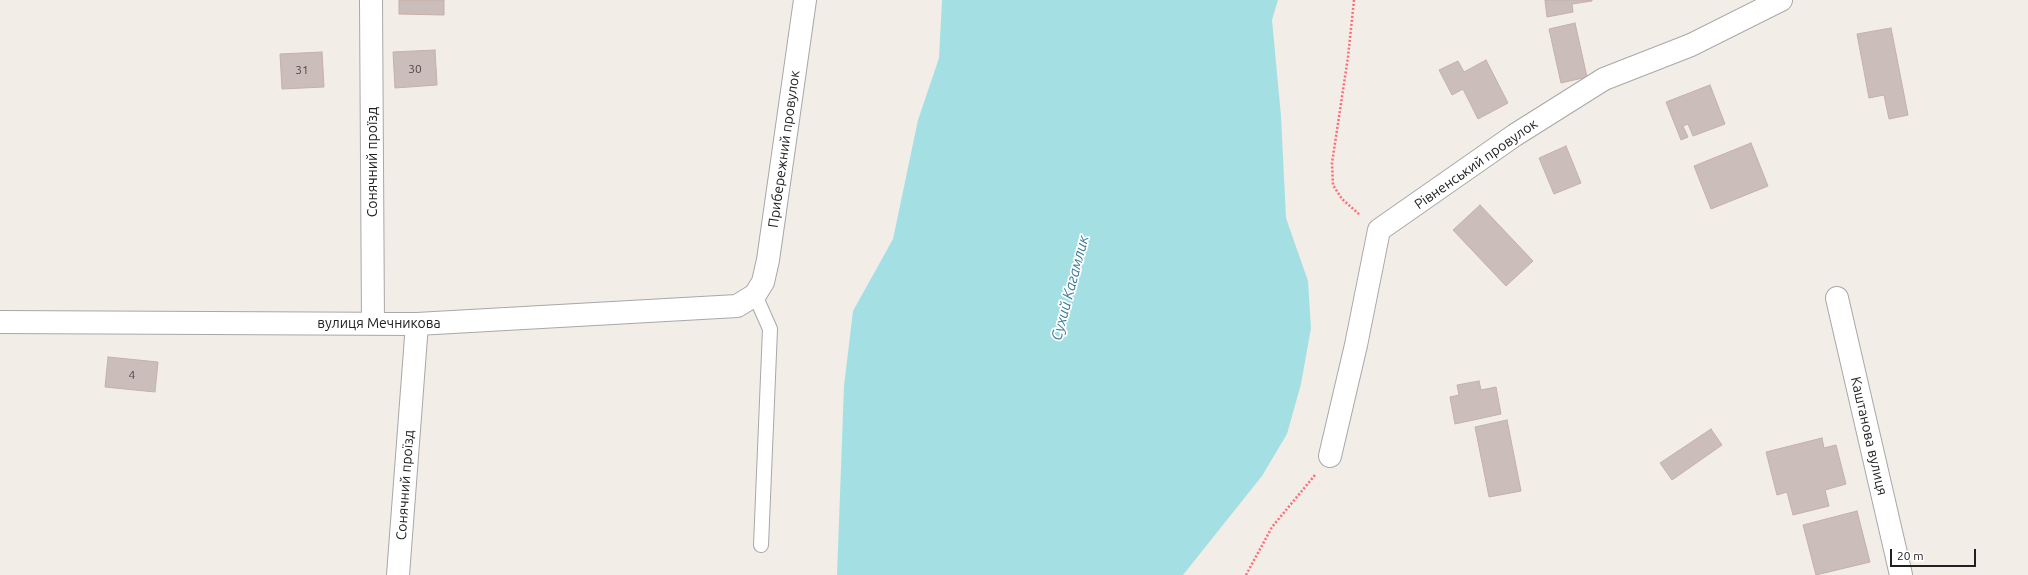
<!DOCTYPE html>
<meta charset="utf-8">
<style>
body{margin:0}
#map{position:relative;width:2028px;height:575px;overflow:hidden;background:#f2ede7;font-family:Ubuntu,sans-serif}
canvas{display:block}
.scale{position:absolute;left:1890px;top:549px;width:86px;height:18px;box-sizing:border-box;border:2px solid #212121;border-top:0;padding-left:5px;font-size:12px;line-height:14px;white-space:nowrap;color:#212121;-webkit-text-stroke:3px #fff;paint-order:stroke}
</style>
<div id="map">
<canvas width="2028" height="575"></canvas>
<div class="scale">20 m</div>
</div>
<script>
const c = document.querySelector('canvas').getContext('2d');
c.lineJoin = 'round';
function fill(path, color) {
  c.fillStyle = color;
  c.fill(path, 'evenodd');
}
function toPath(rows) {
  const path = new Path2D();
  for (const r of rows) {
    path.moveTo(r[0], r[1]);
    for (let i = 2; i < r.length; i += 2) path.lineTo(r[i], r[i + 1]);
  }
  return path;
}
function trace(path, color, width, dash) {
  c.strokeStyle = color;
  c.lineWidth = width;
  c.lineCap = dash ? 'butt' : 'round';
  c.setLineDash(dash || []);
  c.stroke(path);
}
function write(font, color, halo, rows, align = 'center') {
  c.font = font + ' Ubuntu,sans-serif';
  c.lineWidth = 3.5;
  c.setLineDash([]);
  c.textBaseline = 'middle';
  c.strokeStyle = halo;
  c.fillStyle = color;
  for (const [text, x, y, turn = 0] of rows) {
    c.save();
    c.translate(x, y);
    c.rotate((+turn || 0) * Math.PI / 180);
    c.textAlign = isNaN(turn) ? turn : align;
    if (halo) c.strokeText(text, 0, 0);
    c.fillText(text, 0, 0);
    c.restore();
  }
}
fill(toPath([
 [942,0,1278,0,1272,20,1281,116,1286,218,1308,281,1311,328,1301,384,1287,434,1262,476,1183,575,837,575,844,386,853,311,893,239,918,120,939,58]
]), '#a4e0e3');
const building = toPath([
 [399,0,444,0,444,15,399,14,399,0],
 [1545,0,1592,0,1592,1,1572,4,1573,12,1547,17,1545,0],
 [1575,23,1587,77,1561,83,1549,29,1575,23],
 [1891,28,1908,115,1889,119,1884,95,1869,98,1857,34,1891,28],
 [435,50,437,85,395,88,393,52,435,50],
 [322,52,324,87,282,89,280,54,322,52],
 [1486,60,1508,103,1478,119,1463,89,1452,95,1439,70,1458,61,1464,72,1486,60],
 [1710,85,1725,124,1693,136,1688,124,1683,126,1688,137,1681,140,1666,102,1710,85],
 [1751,143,1768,186,1711,209,1694,166,1751,143],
 [1566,146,1581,183,1554,194,1539,158,1566,146],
 [1480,205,1533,261,1506,286,1453,230,1480,205],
 [108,357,158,362,155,392,105,387,108,357],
 [1479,381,1481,390,1496,387,1501,414,1455,424,1450,397,1459,395,1457,385,1479,381],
 [1507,420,1521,491,1489,497,1475,427,1507,420],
 [1711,429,1722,445,1672,480,1660,463,1711,429],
 [1822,438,1824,448,1836,445,1846,484,1825,490,1829,506,1793,515,1787,492,1777,495,1766,452,1822,438],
 [1857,511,1870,562,1816,575,1803,525,1857,511]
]);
fill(building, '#cbbeba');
trace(building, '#c5b0a8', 1);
const service = toPath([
 [755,295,770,329,761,545]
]);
const minor = toPath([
 [371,0,373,324],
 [1837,298,1901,575],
 [0,322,417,324,737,306,755,295,763,282,768,260,805,0],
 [1330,456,1356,345,1379,230,1515,135,1604,79,1691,45,1781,0],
 [398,575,417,324]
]);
trace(service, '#a8a8a8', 16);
trace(minor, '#a8a8a8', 24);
trace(toPath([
 [1354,0,1348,57,1332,163,1333,185,1342,199,1360,215],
 [1246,575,1272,527,1315,475]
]), '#ff6b76', 2.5, [2, 2]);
trace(service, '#fff', 14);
trace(minor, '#fff', 22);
write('12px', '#4c4847', null, [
 ["30",415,69],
 ["31",302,70],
 ["4",132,375]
]);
write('14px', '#212121', '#fff', [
 ["Прибережний провулок",784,149,-82],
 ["Сонячний проїзд",372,162,-90],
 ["Рівненський провулок",1476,164,-35],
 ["вулиця Мечникова",379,323],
 ["Каштанова вулиця",1869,436,77],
 ["Сонячний проїзд",405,485,-86]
]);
write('italic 15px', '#3a7a99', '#fff', [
 ["Сухий Кагамлик",1070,288,-75]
]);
</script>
